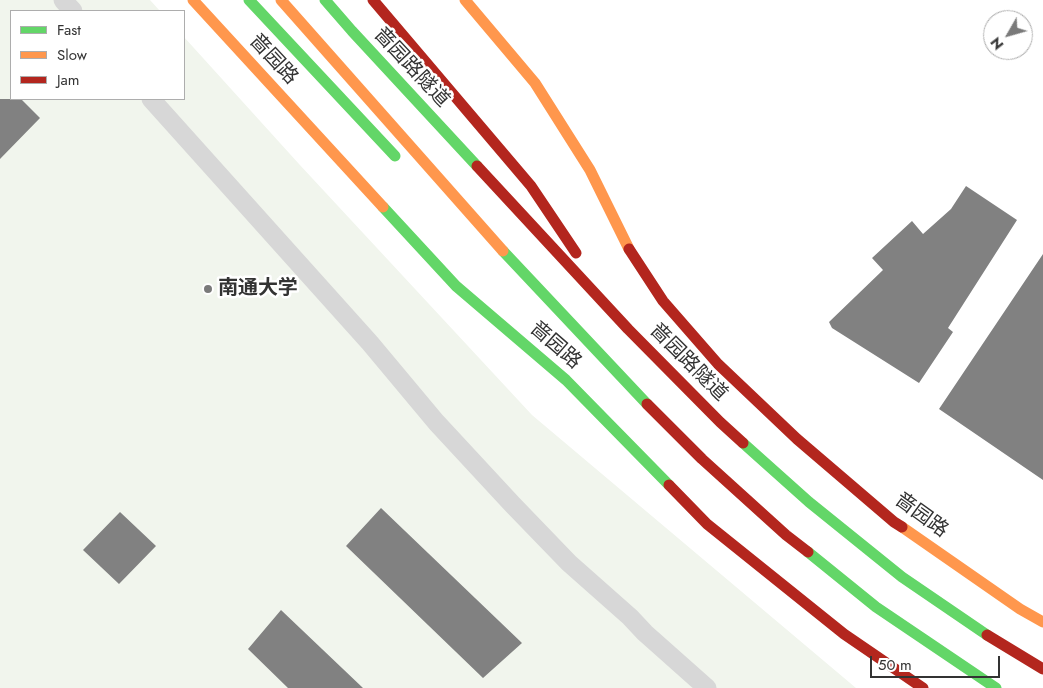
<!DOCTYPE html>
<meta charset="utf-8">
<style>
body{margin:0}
#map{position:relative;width:1043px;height:688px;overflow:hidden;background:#fff;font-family:Jost,sans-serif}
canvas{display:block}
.legend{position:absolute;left:10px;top:10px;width:175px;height:90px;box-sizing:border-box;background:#fff;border:1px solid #adadad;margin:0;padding:6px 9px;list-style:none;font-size:15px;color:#333}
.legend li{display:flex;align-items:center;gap:10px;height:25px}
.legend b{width:25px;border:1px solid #adadad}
.north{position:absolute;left:983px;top:10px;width:50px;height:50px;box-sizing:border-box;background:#fff;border:1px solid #adadad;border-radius:50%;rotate:232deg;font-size:14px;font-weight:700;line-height:20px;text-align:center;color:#333}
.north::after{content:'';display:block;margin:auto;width:18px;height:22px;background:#7a7a7a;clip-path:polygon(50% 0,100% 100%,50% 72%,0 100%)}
.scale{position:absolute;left:870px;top:656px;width:130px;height:22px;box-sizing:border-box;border:2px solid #333;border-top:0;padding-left:6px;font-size:15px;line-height:18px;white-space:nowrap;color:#333;-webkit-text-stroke:4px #fff;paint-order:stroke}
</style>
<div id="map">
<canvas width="1043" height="688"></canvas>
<ul class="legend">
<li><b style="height:6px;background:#63d668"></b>Fast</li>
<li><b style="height:6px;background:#ff974d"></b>Slow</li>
<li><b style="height:6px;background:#b3261e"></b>Jam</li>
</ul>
<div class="north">N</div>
<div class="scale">50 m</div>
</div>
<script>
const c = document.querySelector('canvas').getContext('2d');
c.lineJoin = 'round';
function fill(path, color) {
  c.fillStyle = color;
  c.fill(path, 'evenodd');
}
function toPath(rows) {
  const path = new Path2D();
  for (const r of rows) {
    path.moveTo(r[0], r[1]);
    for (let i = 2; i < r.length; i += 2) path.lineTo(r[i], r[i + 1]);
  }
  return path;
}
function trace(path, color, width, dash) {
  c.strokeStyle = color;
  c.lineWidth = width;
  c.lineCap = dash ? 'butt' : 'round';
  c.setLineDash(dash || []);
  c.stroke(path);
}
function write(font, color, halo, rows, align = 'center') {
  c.font = font + ' Jost,"Noto Sans SC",sans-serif';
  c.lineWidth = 5;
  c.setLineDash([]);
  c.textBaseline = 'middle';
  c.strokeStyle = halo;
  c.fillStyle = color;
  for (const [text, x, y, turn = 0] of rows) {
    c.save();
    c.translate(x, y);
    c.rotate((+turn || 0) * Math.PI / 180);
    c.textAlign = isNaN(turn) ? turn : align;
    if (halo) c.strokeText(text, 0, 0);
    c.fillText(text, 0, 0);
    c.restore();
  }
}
fill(toPath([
 [0,0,150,0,160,11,11,11,11,99,184,99,184,37,299,164,532,415,856,688,0,688]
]), '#f1f5ed');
fill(toPath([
 [0,99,21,99,40,118,0,159],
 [966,186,1017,220,948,328,953,332,919,383,832,328,829,322,883,270,872,258,912,221,923,234,951,209],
 [1043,254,1043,480,939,409],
 [381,508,522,643,483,678,346,546],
 [120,512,156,546,119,584,83,550],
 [281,610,363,688,288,688,248,649]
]), '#818181');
trace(toPath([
 [63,0,73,11],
 [151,99,370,343,436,422,512,504,569,563,630,617,645,633,707,688]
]), '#d7d7d7', 19);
trace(toPath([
 [249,0,395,156],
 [325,0,352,31,477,166],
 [383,207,456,286,566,380,669,485],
 [503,251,647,404],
 [743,443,809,502,902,577,987,635],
 [808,552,876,607,996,688]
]), '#63d668', 11);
trace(toPath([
 [193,0,383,207],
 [281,0,503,251],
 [465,0,535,83,590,170,629,249],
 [902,527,1020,609,1043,622]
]), '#ff974d', 11);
trace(toPath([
 [373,0,531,186,576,253],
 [477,166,628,329,720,422,743,443],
 [629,249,663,301,718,364,797,439,894,522,902,527],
 [647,404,702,459,786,535,808,552],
 [669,485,707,524,844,634,923,688],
 [987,635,1043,669]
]), '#b3261e', 11);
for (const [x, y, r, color] of [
 [208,289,5,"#7a7a7a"]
]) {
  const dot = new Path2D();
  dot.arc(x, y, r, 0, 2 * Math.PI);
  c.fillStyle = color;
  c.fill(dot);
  trace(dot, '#fff', 2);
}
write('20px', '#333', '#fff', [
 ["啬园路",273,60,47],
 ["啬园路隧道",411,68,47],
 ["啬园路",555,346,41],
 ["啬园路隧道",688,363,45],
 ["啬园路",921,516,36]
]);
write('bold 20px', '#333', '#fff', [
 ["南通大学",218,289]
], 'left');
</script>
